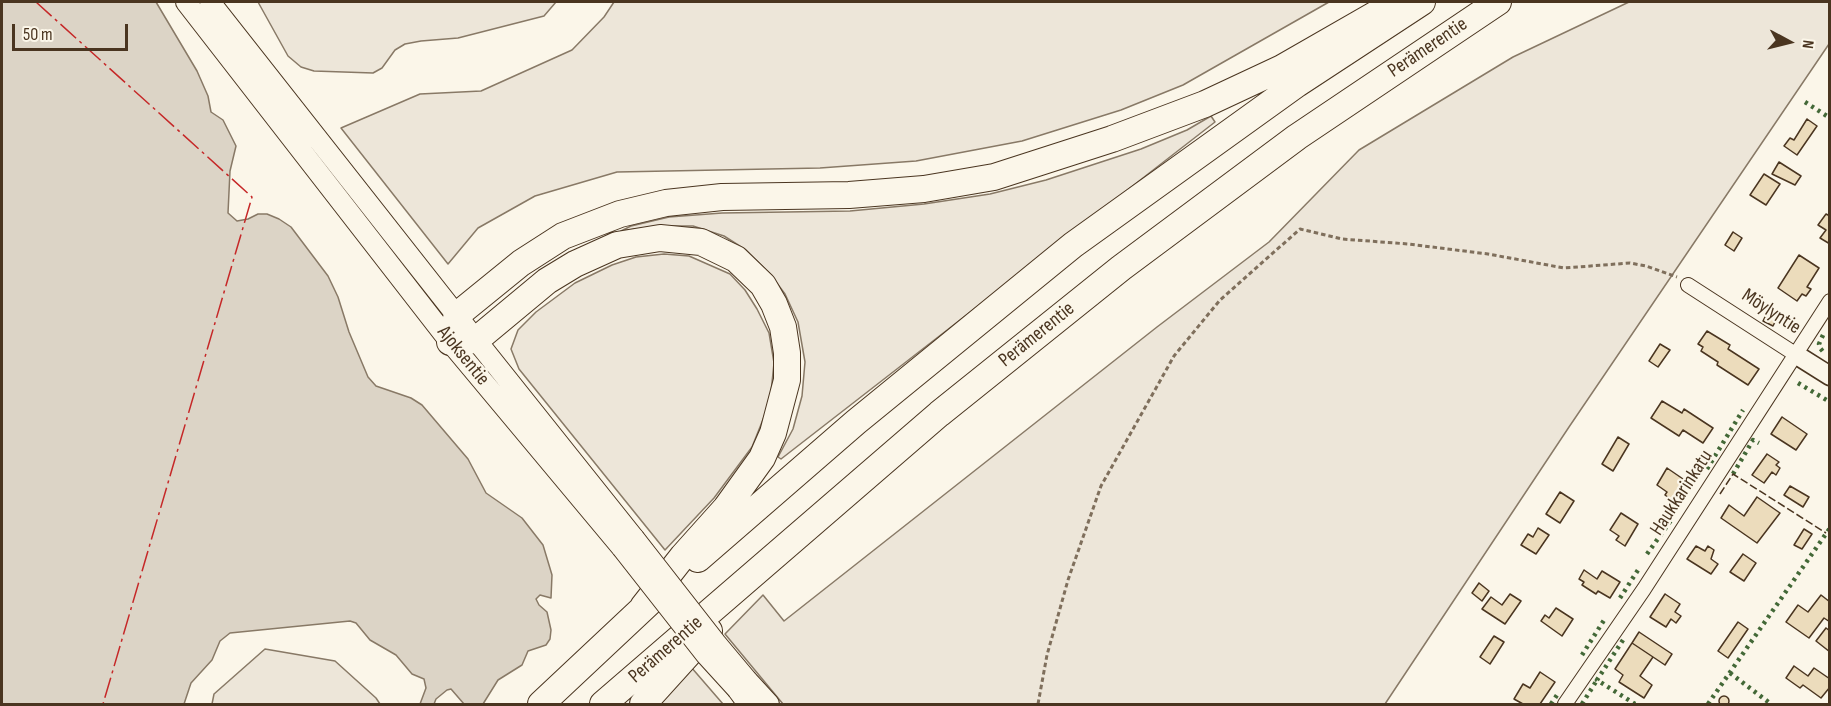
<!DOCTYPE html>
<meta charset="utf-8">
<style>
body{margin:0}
#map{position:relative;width:1831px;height:706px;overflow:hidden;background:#fbf6e9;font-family:"Sofia Sans Condensed",sans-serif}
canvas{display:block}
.frame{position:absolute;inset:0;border:3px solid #4a3520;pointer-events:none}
.north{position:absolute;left:1759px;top:12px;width:60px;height:60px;-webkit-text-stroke:4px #fbf6e9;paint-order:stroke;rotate:97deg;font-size:16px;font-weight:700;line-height:24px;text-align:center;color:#4a3520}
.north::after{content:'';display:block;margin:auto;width:21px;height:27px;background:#4a3520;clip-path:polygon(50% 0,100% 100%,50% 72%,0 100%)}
.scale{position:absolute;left:12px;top:24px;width:116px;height:27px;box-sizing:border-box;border:3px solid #4a3520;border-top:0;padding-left:8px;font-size:18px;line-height:21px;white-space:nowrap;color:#4a3520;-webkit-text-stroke:4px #fbf6e9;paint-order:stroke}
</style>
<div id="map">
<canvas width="1831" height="706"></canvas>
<div class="frame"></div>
<div class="north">N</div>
<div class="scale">50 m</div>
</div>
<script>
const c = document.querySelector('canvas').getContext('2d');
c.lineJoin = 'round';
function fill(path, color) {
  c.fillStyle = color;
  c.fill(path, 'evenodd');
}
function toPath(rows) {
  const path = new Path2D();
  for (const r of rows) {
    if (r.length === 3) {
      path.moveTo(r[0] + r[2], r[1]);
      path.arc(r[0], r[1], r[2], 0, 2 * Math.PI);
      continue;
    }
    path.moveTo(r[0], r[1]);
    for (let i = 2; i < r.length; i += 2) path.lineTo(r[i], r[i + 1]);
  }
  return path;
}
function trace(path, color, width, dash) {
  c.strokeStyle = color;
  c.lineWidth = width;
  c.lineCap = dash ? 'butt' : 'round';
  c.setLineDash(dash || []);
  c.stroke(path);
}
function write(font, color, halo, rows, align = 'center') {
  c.font = font + ' "Sofia Sans Condensed",sans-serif';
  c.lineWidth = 4.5;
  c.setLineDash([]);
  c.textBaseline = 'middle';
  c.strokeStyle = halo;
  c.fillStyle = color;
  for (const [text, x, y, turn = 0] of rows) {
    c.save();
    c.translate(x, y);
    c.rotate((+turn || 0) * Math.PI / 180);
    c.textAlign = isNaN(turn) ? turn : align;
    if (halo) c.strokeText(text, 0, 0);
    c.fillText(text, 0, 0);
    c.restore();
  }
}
const green = toPath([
 [258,2,556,2,544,16,458,38,421,41,405,44,395,50,382,68,373,73,314,71,301,67,288,56,258,2],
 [614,2,1329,2,1183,85,1121,110,1022,141,916,161,820,168,617,172,535,196,478,228,448,264,341,128,420,94,481,91,572,50,604,17,614,2],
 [1629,2,1829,2,1829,44,1569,427,1385,704,783,704,725,634,763,595,784,621,1157,327,1269,242,1359,150,1513,57,1629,2],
 [1211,116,1215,122,781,459,778,457,793,429,802,396,805,362,798,322,785,294,770,274,746,250,724,236,693,226,660,226,621,231,631,226,669,217,722,213,850,211,924,204,990,194,1046,180,1141,149,1187,130,1211,116],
 [664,254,689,256,730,274,745,290,757,309,769,333,774,363,770,402,752,447,714,498,665,550,519,369,511,349,518,330,536,312,575,283,612,265,636,257,664,254],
 [265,649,335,661,376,698,380,704,212,704,214,694,265,649],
 [691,667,723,704,657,704,691,667]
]);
fill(green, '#ede6d9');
trace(green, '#887966', 1.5);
const water = toPath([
 [2,2,156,2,197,71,208,96,211,112,223,120,236,146,230,171,228,213,237,221,248,219,258,214,267,214,279,219,291,227,328,276,338,297,349,332,368,377,376,386,411,398,422,405,468,459,486,493,522,518,543,545,552,575,551,598,540,595,536,599,539,605,547,612,551,630,550,639,546,645,528,651,522,665,498,680,483,704,464,704,451,689,447,690,436,699,434,704,420,704,426,688,424,679,412,674,396,655,370,640,356,623,350,621,230,633,220,641,212,660,191,683,184,704,2,704,2,2]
]);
fill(water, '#dcd4c6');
trace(water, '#887966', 1.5);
const building = toPath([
 [1807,119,1817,126,1797,155,1784,146,1790,138,1794,140,1807,119],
 [1779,162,1801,176,1795,185,1772,174,1779,162],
 [1764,174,1780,184,1766,205,1750,195,1764,174],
 [1826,214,1830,216,1830,244,1820,238,1826,230,1818,225,1826,214],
 [1733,232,1742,238,1734,251,1725,245,1733,232],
 [1799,255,1819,268,1807,287,1811,289,1806,296,1802,294,1797,301,1778,288,1799,255],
 [1767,313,1777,318,1773,326,1763,321,1767,313],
 [1707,331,1730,345,1728,349,1759,369,1748,385,1717,365,1718,362,1701,351,1703,347,1698,344,1707,331],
 [1660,344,1670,350,1658,367,1649,361,1660,344],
 [1662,401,1682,413,1684,409,1713,428,1703,443,1683,430,1679,436,1651,418,1662,401],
 [1782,417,1807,434,1796,450,1771,434,1782,417],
 [1618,437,1629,444,1613,471,1602,464,1618,437],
 [1767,454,1779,462,1776,465,1780,468,1776,475,1772,472,1764,483,1752,475,1767,454],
 [1667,468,1686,481,1673,501,1665,495,1667,492,1657,485,1667,468],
 [1790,486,1809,497,1803,507,1784,495,1790,486],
 [1560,492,1574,501,1560,523,1546,514,1560,492],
 [1757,497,1780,513,1757,543,1721,518,1729,505,1744,516,1757,497],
 [1621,513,1638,524,1625,546,1616,540,1619,536,1610,530,1621,513],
 [1538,528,1549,535,1536,554,1521,545,1528,534,1533,537,1538,528],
 [1804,529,1812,534,1802,549,1794,545,1804,529],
 [1696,546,1705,551,1708,546,1714,550,1711,559,1718,564,1711,574,1687,559,1696,546],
 [1743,554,1756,563,1744,581,1730,572,1743,554],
 [1584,570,1597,579,1602,571,1620,582,1610,598,1598,591,1596,594,1582,585,1584,582,1579,579,1584,570],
 [1479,583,1489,591,1482,601,1472,593,1479,583],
 [1510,594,1521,601,1505,624,1482,609,1491,597,1502,605,1510,594],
 [1665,594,1680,604,1675,612,1681,616,1676,623,1671,619,1666,627,1650,617,1665,594],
 [1821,595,1830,602,1830,622,1824,618,1809,638,1786,622,1798,605,1808,612,1821,595],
 [1556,608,1573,619,1562,636,1541,621,1545,615,1549,618,1556,608],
 [1738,622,1748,629,1728,658,1718,651,1738,622],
 [1826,628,1830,631,1830,652,1816,641,1826,628],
 [1639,632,1672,654,1665,665,1632,643,1639,632],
 [1494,636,1504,642,1490,664,1480,657,1494,636],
 [1632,643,1653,657,1640,676,1652,685,1644,698,1619,682,1623,675,1615,669,1632,643],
 [1794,666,1808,676,1814,668,1830,679,1830,687,1821,698,1803,685,1800,688,1786,678,1794,666],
 [1540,672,1555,682,1540,704,1523,704,1514,699,1523,684,1530,688,1540,672],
 [1724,701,5]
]);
fill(building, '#ecdcbc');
trace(building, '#4a3520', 1.5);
const minor = toPath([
 [1688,285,1795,354],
 [1565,704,1644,589,1830,301]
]);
const tertiary = toPath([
 [1795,354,1830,376]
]);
const secondary = toPath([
 [186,2,450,342,622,548],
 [210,2,476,340,634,538],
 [747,680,769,704],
 [737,689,748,704]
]);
const motorway = toPath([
 [698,559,856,422,1073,245,1297,84,1422,2],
 [643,607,683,556,726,508,762,458,773,433,787,380,787,353,783,327,774,304,763,285,736,259,701,242,660,238,617,245,575,264,547,281,476,340,450,342,457,315,521,263,563,236,620,214,666,203,722,197,849,195,924,189,994,177,1112,139,1205,104,1282,68,1397,2],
 [541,704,655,597],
 [603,704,939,414,1121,268,1297,137,1498,2],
 [643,704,709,631]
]);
trace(minor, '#4a3520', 16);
trace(tertiary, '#4a3520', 21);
trace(secondary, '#4a3520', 22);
trace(motorway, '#4a3520', 28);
trace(toPath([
 [1038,704,1047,655,1068,580,1101,486,1174,356,1220,300,1300,229,1342,239,1408,244,1488,254,1564,268,1630,263,1646,266,1677,277]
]), '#7f6f5c', 3, [4.5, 3]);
trace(minor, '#fbf6e9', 14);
trace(tertiary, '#fbf6e9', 18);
trace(secondary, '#fbf6e9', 20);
trace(motorway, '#fbf6e9', 26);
const secondaryBridge = toPath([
 [634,538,716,643,747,680],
 [622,548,706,655,737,689]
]);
trace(secondaryBridge, '#4a3520', 22, []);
trace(secondaryBridge, '#fbf6e9', 20);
trace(toPath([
 [1805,102,1830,118],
 [1823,335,1819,344,1820,348,1825,354],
 [1798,383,1830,402],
 [1707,469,1743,410],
 [1733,474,1753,440,1759,443],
 [1647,554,1672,519],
 [1620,598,1638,570],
 [1623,640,1597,680,1635,704],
 [1582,655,1606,617],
 [1730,673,1771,704],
 [1551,704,1559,692],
 [1582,704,1597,680],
 [1708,704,1830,528]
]), '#436837', 4.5, [3, 4.5]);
trace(toPath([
 [1720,494,1733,474,1826,533]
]), '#4a3520', 1.5, [8, 3]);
trace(toPath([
 [36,2,252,197,103,704]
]), '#c62828', 1.5, [21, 4.5, 3, 4.5]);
write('20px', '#4a3520', '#fbf6e9', [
 ["Perämerentie",1428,48,-34],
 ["Möylyntie",1771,312,33],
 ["Perämerentie",1037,335,-39],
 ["Ajoksentie",463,356,51],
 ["Haukkarinkatu",1682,493,-57],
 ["Perämerentie",666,650,-41]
]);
</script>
